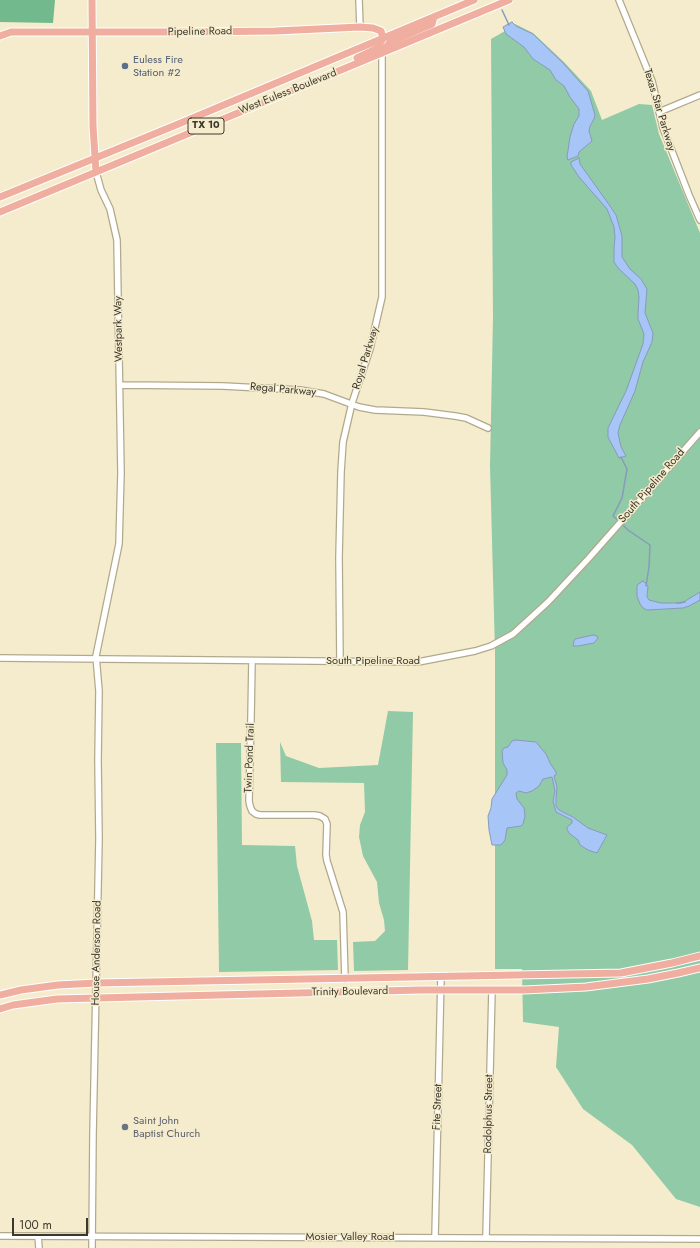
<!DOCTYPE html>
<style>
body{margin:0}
#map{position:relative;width:700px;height:1248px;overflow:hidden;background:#f5eccd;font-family:Jost,sans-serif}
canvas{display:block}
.scale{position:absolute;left:12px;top:1218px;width:76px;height:18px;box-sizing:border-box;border:2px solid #3c382c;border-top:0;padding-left:5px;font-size:12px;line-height:14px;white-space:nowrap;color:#3c382c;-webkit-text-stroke:3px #f5eccd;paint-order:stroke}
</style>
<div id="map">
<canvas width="700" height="1248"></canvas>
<div class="scale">100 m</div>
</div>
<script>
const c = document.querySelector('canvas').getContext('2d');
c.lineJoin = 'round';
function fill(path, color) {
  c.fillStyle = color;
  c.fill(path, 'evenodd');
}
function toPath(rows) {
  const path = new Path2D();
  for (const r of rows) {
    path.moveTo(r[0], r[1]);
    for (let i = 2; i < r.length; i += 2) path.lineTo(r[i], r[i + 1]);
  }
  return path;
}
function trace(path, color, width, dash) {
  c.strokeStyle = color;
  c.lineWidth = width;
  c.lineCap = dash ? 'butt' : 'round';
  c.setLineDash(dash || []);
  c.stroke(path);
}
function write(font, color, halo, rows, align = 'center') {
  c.font = font + ' Jost,sans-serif';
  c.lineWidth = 3;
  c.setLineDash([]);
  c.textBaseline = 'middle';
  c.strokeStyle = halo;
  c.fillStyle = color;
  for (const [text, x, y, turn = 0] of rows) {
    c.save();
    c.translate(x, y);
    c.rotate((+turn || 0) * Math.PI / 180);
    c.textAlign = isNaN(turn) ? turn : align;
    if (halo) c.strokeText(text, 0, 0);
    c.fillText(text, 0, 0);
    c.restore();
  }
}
fill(toPath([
 [515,24,533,33,564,62,591,91,602,120,639,104,652,105,659,134,700,233,700,1207,676,1199,632,1145,583,1109,556,1067,559,1027,523,1022,522,969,495,969,495,652,490,466,493,317,491,39,505,31],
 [388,711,413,712,408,970,354,971,353,942,375,941,385,931,384,920,379,903,377,882,363,856,359,837,360,825,365,812,364,783,281,782,280,742,286,756,319,768,378,765],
 [216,743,241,743,242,845,295,846,297,866,312,921,314,940,337,940,338,970,219,972]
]), '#91caa6');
fill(toPath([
 [0,0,55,0,53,23,0,22]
]), '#72ba8e');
const water = toPath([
 [512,22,516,26,533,34,563,63,588,91,595,115,594,119,590,126,589,131,592,141,579,152,578,156,568,160,567,157,570,137,574,124,579,116,579,109,570,97,564,86,556,80,550,70,533,59,524,47,506,34,503,27,512,22],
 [579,158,580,164,610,206,616,215,622,236,622,257,630,269,641,279,647,289,645,313,653,333,652,342,643,362,635,391,620,425,618,433,621,447,626,456,619,458,608,437,608,428,626,391,643,344,644,334,638,319,638,313,639,297,638,290,635,284,618,268,614,262,614,248,615,237,614,227,607,209,579,177,571,165,571,162,579,158],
 [643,581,648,586,647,597,649,600,661,603,682,603,700,592,700,600,689,606,683,608,647,610,643,608,640,604,637,596,637,585,643,581],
 [593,635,597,636,598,638,594,643,578,646,573,646,574,641,575,639,593,635],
 [515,740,536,742,546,754,550,763,556,772,556,775,554,776,557,787,556,799,556,806,559,810,573,817,588,828,607,835,597,853,588,850,580,845,578,840,569,833,567,829,567,827,572,823,572,820,556,812,553,801,555,791,552,777,543,779,539,786,532,791,526,793,519,791,516,793,517,799,524,808,525,816,523,824,521,826,507,828,505,840,501,845,492,845,489,830,488,816,491,808,492,799,507,775,507,770,503,763,502,751,504,748,508,747,512,741,515,740]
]);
fill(water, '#a7c5f7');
trace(water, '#879bba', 1);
trace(toPath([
 [502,10,509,25],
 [619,521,613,516,622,498,627,469,621,457],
 [622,524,628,530,650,545,649,567,646,586],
 [677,603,685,602]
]), '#879bba', 1.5);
const minor = toPath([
 [359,0,360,27],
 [619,0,652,81,663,128,689,195,700,220],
 [659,112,700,95],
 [120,385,223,386,300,390,324,394,359,407,375,410,424,412,455,416,466,418,488,428],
 [0,658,418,662,475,651,491,646,513,634,548,602,589,558,700,432],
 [252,661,251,717,249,801,250,806,252,811,256,814,260,815,314,815,320,816,325,819,327,824,326,855,327,861,343,912,345,979],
 [340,662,339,557,341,472,343,442,352,403,370,349,382,297,382,53],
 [0,1236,700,1239],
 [38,1236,39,1248],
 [435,1237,441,977],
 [486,1237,492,990],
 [92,1248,93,1134,99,839,98,760,99,691,96,656,119,544,121,473,117,240,110,209,101,190,96,172]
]);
const major = toPath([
 [92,0,93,126,96,172],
 [0,36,11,32,194,32,276,31,360,27,373,28,381,31,383,38],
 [382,53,390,42,432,24,434,17],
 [357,58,378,48,383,38],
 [0,197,176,125,474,0],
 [0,212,509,0],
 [0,995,21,990,58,985,97,983,621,973,672,963,700,956],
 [0,1009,13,1005,57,999,420,990,524,990,586,987,648,979,678,973,700,968]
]);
trace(minor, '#b2a98c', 8);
trace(major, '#fff', 9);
trace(minor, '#fff', 5.5);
trace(major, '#efae9f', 7);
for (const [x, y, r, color] of [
 [125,66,4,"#5c6f8a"],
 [125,1127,4,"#6b7280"]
]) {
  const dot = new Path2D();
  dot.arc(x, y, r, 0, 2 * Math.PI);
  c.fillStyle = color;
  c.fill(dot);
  trace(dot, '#f5eccd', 1.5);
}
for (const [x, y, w] of [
 [206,126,36]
]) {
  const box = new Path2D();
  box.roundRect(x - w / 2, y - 8, w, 16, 3);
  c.fillStyle = '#f5eccd';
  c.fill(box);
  trace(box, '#3c382c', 1);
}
write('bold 10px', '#3c382c', null, [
 ["TX 10",206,126]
]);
write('11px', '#3c382c', '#f5eccd', [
 ["Pipeline Road",200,32,-1],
 ["West Euless Boulevard",288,92,-22],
 ["Texas Star Parkway",659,110,73],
 ["Westpark Way",119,329,-91],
 ["Royal Parkway",366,358,-73],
 ["Regal Parkway",283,390,5],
 ["South Pipeline Road",652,486,-49],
 ["South Pipeline Road",373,661],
 ["Twin Pond Trail",250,758,-88],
 ["House Anderson Road",97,953,-89],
 ["Trinity Boulevard",350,992,-1],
 ["Fite Street",438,1107,-88],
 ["Rodolphus Street",489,1114,-89],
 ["Mosier Valley Road",350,1237]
]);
write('11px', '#4e5e75', '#f5eccd', [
 ["Euless Fire",133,60],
 ["Station #2",133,73]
], 'left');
write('11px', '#5b616d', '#f5eccd', [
 ["Saint John",133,1121],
 ["Baptist Church",133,1134]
], 'left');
</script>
